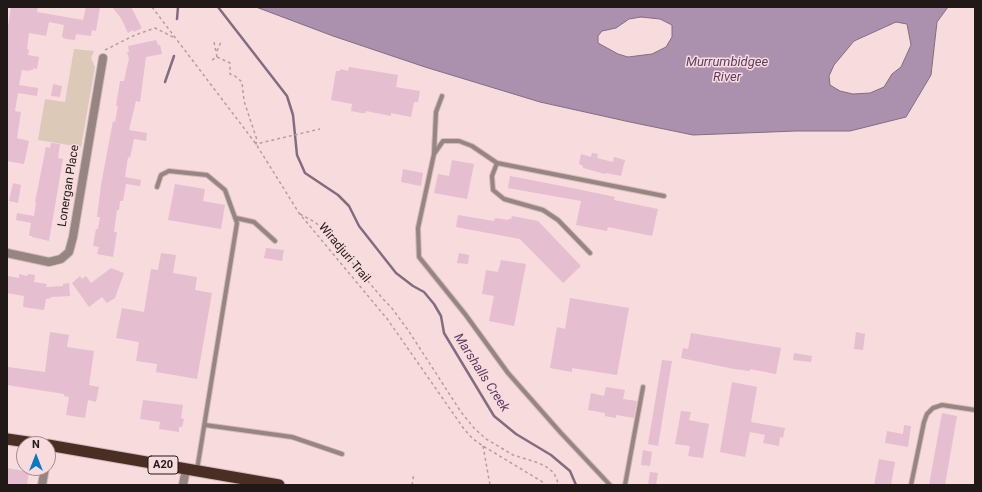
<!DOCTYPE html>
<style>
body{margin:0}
#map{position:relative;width:982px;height:492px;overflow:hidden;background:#f8dbdd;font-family:Roboto,sans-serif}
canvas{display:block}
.frame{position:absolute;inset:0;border:8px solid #211818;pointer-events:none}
.north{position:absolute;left:16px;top:436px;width:40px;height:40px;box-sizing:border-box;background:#f8dbdd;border:1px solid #a28d8e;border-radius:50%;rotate:0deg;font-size:11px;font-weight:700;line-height:16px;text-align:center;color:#211818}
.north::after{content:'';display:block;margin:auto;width:14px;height:18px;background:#0a79c3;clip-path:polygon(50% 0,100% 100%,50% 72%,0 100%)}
</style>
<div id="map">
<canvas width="982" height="492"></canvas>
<div class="frame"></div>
<div class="north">N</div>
</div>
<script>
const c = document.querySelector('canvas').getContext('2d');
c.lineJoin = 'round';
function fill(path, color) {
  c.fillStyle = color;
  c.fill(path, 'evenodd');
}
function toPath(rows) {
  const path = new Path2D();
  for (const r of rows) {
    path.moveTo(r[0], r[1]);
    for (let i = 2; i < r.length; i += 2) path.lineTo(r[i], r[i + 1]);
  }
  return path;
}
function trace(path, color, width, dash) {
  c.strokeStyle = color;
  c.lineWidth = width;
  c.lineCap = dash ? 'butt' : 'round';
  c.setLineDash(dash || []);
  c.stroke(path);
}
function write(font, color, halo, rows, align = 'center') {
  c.font = font + ' Roboto,sans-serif';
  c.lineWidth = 3;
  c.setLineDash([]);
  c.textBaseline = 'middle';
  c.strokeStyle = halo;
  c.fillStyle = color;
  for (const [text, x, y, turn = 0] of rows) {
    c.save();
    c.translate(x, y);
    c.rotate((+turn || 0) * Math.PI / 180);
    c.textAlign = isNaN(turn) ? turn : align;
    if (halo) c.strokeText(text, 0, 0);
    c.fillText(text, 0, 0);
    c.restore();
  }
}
fill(toPath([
 [74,49,94,51,91,58,95,67,81,147,38,140,45,99,65,102]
]), '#dcc9b8');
const water = toPath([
 [256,7,948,7,937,22,931,75,906,117,850,131,796,131,693,135,630,122,540,102,425,67,333,36,256,7],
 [641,17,660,19,672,25,672,37,666,47,652,54,628,57,618,54,598,43,598,36,602,31,616,28,629,19,641,17],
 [896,22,907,24,911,45,901,67,892,74,884,87,870,93,853,94,840,91,830,85,829,76,834,65,854,41,896,22]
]);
fill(water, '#ab91ad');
trace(water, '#826d80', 1);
trace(toPath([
 [218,7,287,96,293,115,297,155,305,173,338,195,349,206,359,226,396,273,413,286,424,292,434,304,441,316,444,333,494,416,516,434,551,455,570,471,576,485],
 [177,19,178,7],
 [165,82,174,56]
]), '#826d80', 2.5);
fill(toPath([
 [11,7,38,7,37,12,83,20,86,7,100,7,96,31,92,30,91,36,76,34,75,40,66,39,62,37,64,25,49,22,46,36,29,33,27,49,29,50,28,55,39,57,37,69,33,68,33,70,30,70,29,71,22,70,19,85,38,88,37,96,18,93,15,111,21,112,17,138,29,141,24,164,7,161,7,43,8,37,7,37,7,33],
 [112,7,131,7,142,28,134,32,133,30,128,33,121,18],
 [156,40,158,45,160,45,162,54,146,57,140,102,136,101,129,130,147,133,146,141,134,139,130,158,128,157,125,177,141,180,140,186,126,184,123,201,120,201,119,210,117,210,114,232,117,232,113,257,97,254,99,247,93,246,96,229,98,229,100,217,97,217,101,185,113,121,115,122,118,106,116,106,120,81,124,81,127,67,129,59,127,52,129,52,128,46],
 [349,67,398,75,396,87,420,91,418,102,414,102,411,117,391,113,391,116,366,111,366,113,361,113,351,111,352,104,331,100,336,71,340,71,340,69,348,71],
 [53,84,62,86,60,97,51,96],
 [51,143,60,144,58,158,63,159,49,241,32,237,32,236,29,236,31,223,16,220,17,213,34,216,36,203,35,202,46,147,50,148],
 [592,153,598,154,597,158,613,162,614,157,625,160,621,176,606,173,605,174,583,168,583,166,579,164,581,154,591,157],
 [452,160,474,164,467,199,434,193,438,174,449,176],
 [403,169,423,173,421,186,401,182],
 [510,176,577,189,615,197,614,200,658,209,652,236,608,227,607,231,576,225,581,201,508,188],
 [13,183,21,185,18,203,9,201],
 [175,184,205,189,203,201,225,205,221,229,168,220],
 [458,215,494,221,495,218,508,220,508,219,511,219,512,216,538,221,581,266,563,283,520,239,456,227],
 [266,248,284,250,282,261,264,258],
 [161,253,176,255,173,273,197,277,195,290,212,293,197,379,156,372,157,364,136,361,139,342,116,338,122,308,144,312,151,269,158,270],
 [459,253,469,255,468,264,457,263],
 [501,260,526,264,514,326,489,321,494,296,482,294,486,270,498,272],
 [111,268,124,273,115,298,107,303,102,297,89,307,72,283,80,276,82,279,86,276,91,283],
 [19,274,27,276,28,274,35,275,34,282,47,284,46,287,63,286,63,284,69,283,70,296,51,297,51,298,46,299,44,310,23,307,24,296,7,293,8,276,19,278],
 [570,298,629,308,617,375,572,368,572,372,550,368,557,327,565,329],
 [50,332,69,335,67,347,94,351,89,385,99,387,96,402,88,400,85,418,66,415,69,397,64,396,64,394,7,385,8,367,45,372],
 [856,332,865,334,863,350,854,349],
 [691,333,781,348,776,374,750,369,750,371,734,369,681,358,683,348,688,349],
 [794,353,812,356,811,362,793,360],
 [662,360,672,361,658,446,648,444],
 [732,382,757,387,751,422,785,428,783,438,780,437,779,446,763,443,765,435,750,432,745,457,720,452],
 [606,387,625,390,623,399,637,401,634,418,616,415,616,418,605,416,605,413,588,410,591,393,604,396],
 [143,400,183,405,181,418,184,419,182,427,179,427,179,432,159,429,160,422,140,419],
 [681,411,691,412,689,420,709,424,703,458,688,456,690,446,675,444],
 [942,413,957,416,945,485,929,485],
 [904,425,911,426,908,447,885,443,887,431,903,434],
 [643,450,652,452,650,466,641,465],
 [879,459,895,462,891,485,874,485],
 [7,468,29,472,27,485,7,485],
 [650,472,658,473,656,485,648,485]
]), '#e5bed0');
const service = toPath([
 [434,153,436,112,442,96],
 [497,163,664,196],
 [157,187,161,175,169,171,207,175,225,190,237,223,197,470],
 [236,218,254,222,275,241],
 [590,253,558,220,543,210,504,199,493,190,492,176,497,163,472,146,459,141,443,141,434,154,418,228,419,257,465,314,508,373,561,433,610,485],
 [205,425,292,437,342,454],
 [625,485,643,387],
 [911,485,924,422,927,414,933,408,942,405,975,410]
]);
const minor = toPath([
 [7,253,49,262,61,259,69,252,73,237,103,58],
 [42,485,45,468],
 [183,485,186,469]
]);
const trunk = toPath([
 [7,439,41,444],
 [48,445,279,485]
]);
trace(service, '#d1b8ba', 6);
trace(minor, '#d1b8ba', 10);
trace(trunk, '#d1b8ba', 13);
trace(toPath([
 [152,7,256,144,299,213,388,320,464,429,473,439,483,446,541,481,546,485],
 [105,50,135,35,155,28,175,38],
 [217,51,221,42],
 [217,57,230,63,230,74,235,76,242,82,244,101,257,140,256,144,320,129],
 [212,60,217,57,214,42],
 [300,214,315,222,329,235,383,299,391,307,408,330,461,412,474,428,486,439,503,449,513,455,539,463,548,468,554,473,559,485],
 [483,446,490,485],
 [412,485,414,473]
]), '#b49e9f', 1.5, [3, 3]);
trace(service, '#968580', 4);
trace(minor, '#968580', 8);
trace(trunk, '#4a2e24', 11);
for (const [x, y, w] of [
 [163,465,30]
]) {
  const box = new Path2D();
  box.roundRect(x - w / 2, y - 9, w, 18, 3);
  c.fillStyle = '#f8dbdd';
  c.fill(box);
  trace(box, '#211818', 1);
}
write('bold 11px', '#211818', null, [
 ["A20",163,465]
]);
write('12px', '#211818', '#f8dbdd', [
 ["Lonergan Place",69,186,-81],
 ["Wiradjuri Trail",344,253,50]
]);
write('italic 13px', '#613c65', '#f8dbdd', [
 ["Murrumbidgee",727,63],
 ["River",727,78],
 ["Marshalls Creek",481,373,57]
]);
</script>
